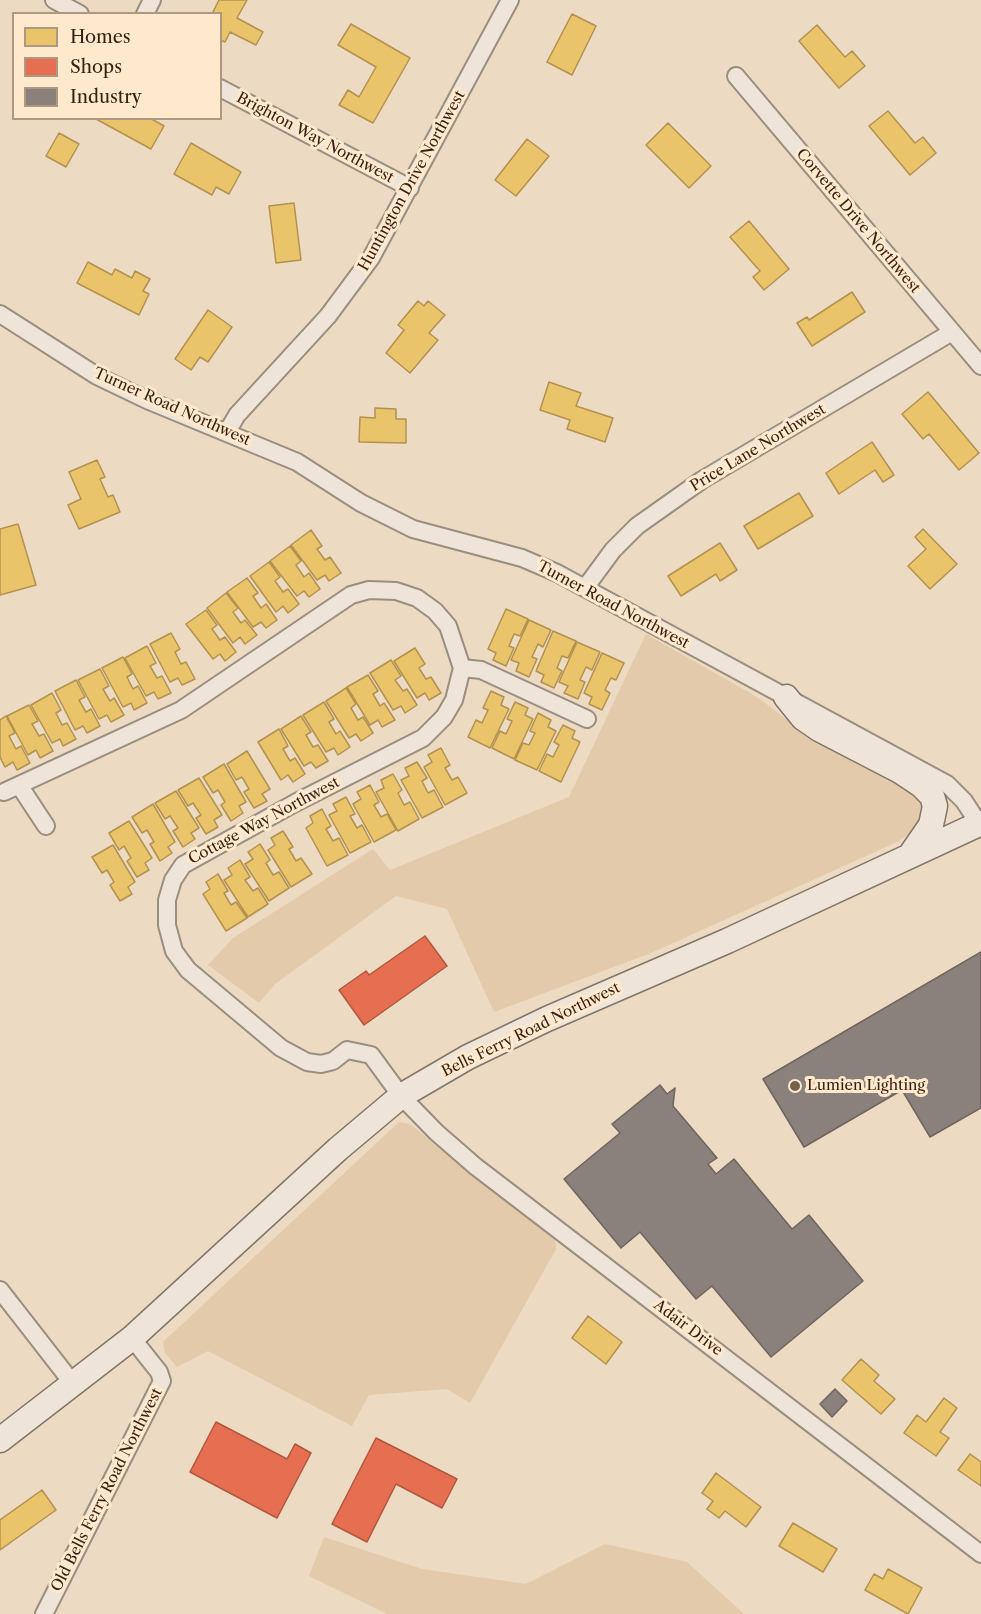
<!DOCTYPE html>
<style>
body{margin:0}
#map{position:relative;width:981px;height:1614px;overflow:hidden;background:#ecdac2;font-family:"Libre Caslon Text",serif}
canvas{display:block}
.legend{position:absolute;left:12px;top:12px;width:210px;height:108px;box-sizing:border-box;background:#fee9cc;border:2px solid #ae9882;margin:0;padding:8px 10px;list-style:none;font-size:18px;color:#361f13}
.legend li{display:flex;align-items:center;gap:12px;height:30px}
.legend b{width:30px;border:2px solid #ae9882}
</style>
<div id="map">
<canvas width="981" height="1614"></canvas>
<ul class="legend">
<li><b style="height:16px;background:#e9c46a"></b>Homes</li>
<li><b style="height:16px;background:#e76f51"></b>Shops</li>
<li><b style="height:16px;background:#8a817c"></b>Industry</li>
</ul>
</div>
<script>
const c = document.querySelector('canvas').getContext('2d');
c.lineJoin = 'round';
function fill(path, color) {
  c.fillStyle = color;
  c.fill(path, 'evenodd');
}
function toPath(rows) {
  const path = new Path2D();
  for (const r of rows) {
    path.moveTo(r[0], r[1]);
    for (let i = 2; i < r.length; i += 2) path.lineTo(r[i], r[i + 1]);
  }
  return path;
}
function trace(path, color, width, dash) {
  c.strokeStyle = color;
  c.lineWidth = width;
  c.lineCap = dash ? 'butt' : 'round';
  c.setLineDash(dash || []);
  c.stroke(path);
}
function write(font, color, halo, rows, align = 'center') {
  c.font = font + ' "Libre Caslon Text",serif';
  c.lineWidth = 6;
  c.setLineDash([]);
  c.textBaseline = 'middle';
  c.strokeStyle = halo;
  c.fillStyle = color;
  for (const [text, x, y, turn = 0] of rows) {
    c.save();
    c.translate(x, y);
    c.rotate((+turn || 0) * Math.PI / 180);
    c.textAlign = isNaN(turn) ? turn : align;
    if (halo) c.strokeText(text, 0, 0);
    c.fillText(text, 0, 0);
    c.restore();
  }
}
fill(toPath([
 [646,634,757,697,814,740,908,787,922,801,923,816,916,829,897,842,651,953,494,1012,447,909,396,896,275,984,259,1003,208,965,233,938,373,849,390,870,569,797],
 [399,1122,410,1124,555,1240,556,1249,470,1403,447,1389,369,1395,352,1426,208,1351,177,1367,165,1353,163,1342],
 [324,1537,422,1569,526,1584,605,1544,687,1562,744,1614,387,1614,309,1576]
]), '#e3caaa');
const homes = toPath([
 [219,0,247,0,237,18,263,32,256,45,230,32,225,42,220,40,220,14,212,14,219,0],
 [572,14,596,26,572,75,547,62,572,14],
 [351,24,410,58,373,123,339,105,348,90,359,97,376,67,338,45,351,24],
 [817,25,845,57,852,51,865,66,839,88,799,41,817,25],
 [888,111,915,143,923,137,936,153,910,175,869,126,888,111],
 [150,118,164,126,151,149,96,119,150,118],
 [668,123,711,166,689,188,646,145,668,123],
 [59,133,79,144,66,167,46,156,59,133],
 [527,139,549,156,516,196,495,180,527,139],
 [191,143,241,172,229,194,216,187,212,195,174,174,191,143],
 [294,203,301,260,276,263,269,206,294,203],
 [749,221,789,269,764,290,753,277,760,271,730,237,749,221],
 [88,262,112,275,115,269,132,278,135,271,150,279,143,291,149,294,139,315,77,283,88,262],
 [852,292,865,312,812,346,797,323,807,317,809,320,852,292],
 [418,301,424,306,428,301,445,315,429,333,438,340,410,373,386,353,404,330,398,325,418,301],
 [208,310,232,327,208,362,200,357,191,370,175,359,208,310],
 [549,382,581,393,576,406,613,418,605,442,567,429,570,420,540,410,549,382],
 [928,392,979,453,959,470,929,434,923,439,902,414,928,392],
 [375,408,396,409,396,419,406,419,406,443,359,442,360,417,375,418,375,408],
 [872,442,894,475,883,482,875,470,839,494,826,473,872,442],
 [97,460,105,477,100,479,108,497,113,495,120,512,79,529,68,505,81,499,69,472,97,460],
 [799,493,813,516,758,549,744,526,799,493],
 [18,524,36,585,0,595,0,529,18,524],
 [923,529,957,564,930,589,908,566,926,549,915,537,923,529],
 [311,530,322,546,317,549,325,560,330,557,341,573,329,581,325,575,317,580,291,545,311,530],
 [720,543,737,570,720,581,716,574,681,596,668,576,720,543],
 [290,546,301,561,296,565,304,577,309,573,320,589,309,597,304,591,297,596,270,561,290,546],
 [269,562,280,577,275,581,283,592,288,589,299,604,288,613,283,606,276,612,250,576,269,562],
 [247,578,258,593,253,596,261,608,266,604,277,620,266,628,261,622,253,627,227,592,247,578],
 [226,593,238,608,233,612,241,623,245,620,257,635,245,644,240,637,233,643,207,608,226,593],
 [506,609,528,619,520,636,514,634,509,646,514,648,506,666,493,660,496,653,488,649,506,609],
 [206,610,217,625,212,629,220,640,225,637,236,652,225,661,220,654,213,659,186,624,206,610],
 [529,620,551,630,543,647,538,644,532,657,537,659,529,677,516,671,519,663,511,660,529,620],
 [553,631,576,641,568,658,562,656,557,668,562,671,554,688,541,682,544,675,536,671,553,631],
 [171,633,180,649,175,652,181,664,186,662,195,679,182,685,178,678,170,682,150,644,171,633],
 [577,642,600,652,592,670,586,667,580,680,585,682,578,699,564,693,568,686,559,682,577,642],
 [147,646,156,663,150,666,157,678,162,676,171,693,158,699,154,692,146,696,125,658,147,646],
 [415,648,425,664,419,668,426,679,431,677,441,693,429,700,425,693,417,698,394,661,415,648],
 [602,653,624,663,616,680,611,678,605,690,610,693,602,710,589,704,592,697,584,693,602,653],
 [123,657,132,674,127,677,133,689,138,686,147,703,134,710,131,703,123,707,102,668,123,657],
 [391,660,401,676,395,680,403,691,407,689,417,705,405,713,401,706,393,710,370,673,391,660],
 [100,669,109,686,103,689,110,701,114,698,124,715,111,722,107,715,99,719,78,680,100,669],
 [368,675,378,691,373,694,380,706,384,703,395,720,382,727,378,720,370,725,347,687,368,675],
 [76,680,85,697,79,700,86,712,91,709,100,726,87,733,83,726,75,730,55,691,76,680],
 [346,688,356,704,351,708,358,720,363,717,373,733,361,741,356,734,349,738,326,701,346,688],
 [491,691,504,697,501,705,509,709,490,748,468,737,476,720,482,723,488,710,483,708,491,691],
 [52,693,61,710,56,713,62,725,67,723,76,739,63,746,60,739,52,743,31,705,52,693],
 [324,702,334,719,329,722,336,734,340,731,350,747,338,755,334,748,326,752,303,715,324,702],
 [515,702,528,708,525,715,533,719,514,759,492,748,500,731,506,734,512,721,507,719,515,702],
 [29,705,38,721,32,724,39,736,44,734,53,751,40,758,36,750,28,755,7,716,29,705],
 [538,713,551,720,548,727,556,731,537,770,515,760,523,743,529,745,535,733,530,731,538,713],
 [6,716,15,733,9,736,16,749,21,746,30,763,17,770,13,762,5,767,0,757,0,720,6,716],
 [301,716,311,732,306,735,313,747,318,745,328,761,316,768,311,762,304,766,281,729,301,716],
 [563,725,575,731,572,738,580,742,561,782,539,771,547,754,553,757,559,745,554,742,563,725],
 [279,729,288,746,283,749,290,761,295,758,305,774,293,782,288,775,281,780,258,742,279,729],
 [441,748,450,765,445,768,452,780,458,777,467,793,445,805,424,767,432,762,428,755,441,748],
 [247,751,270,789,262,794,267,801,254,808,244,792,249,789,242,777,236,780,227,764,247,751],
 [417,762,427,778,422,781,428,793,434,790,443,807,422,818,401,780,409,776,405,768,417,762],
 [224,764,246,802,239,806,243,813,231,821,221,805,225,802,218,790,213,793,203,777,224,764],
 [393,774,402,790,398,793,404,805,410,802,419,819,398,831,376,792,384,788,381,780,393,774],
 [199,778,222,815,214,820,218,827,206,834,196,818,201,815,193,803,188,806,178,790,199,778],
 [370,785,379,802,374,805,381,817,387,814,396,830,374,842,353,804,361,799,357,792,370,785],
 [176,791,199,828,191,833,195,839,183,847,173,831,178,828,170,816,165,819,155,803,176,791],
 [346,797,355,814,350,816,357,828,362,825,371,842,350,853,329,815,337,811,333,804,346,797],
 [153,804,175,842,168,847,172,853,160,861,150,844,154,842,147,830,142,833,132,817,153,804],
 [322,809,331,826,326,829,333,841,339,838,348,855,327,866,306,828,313,823,310,816,322,809],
 [129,821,152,858,145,863,149,870,137,877,127,861,131,858,124,846,119,850,109,833,129,821],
 [283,831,293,847,289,849,296,861,301,858,312,874,291,887,268,850,275,845,271,838,283,831],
 [260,844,270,860,266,863,273,875,279,872,289,888,269,901,245,864,253,859,248,852,260,844],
 [113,845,135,882,128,887,132,894,120,901,110,885,114,882,107,870,102,873,92,857,113,845],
 [240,860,250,877,245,880,253,891,258,888,268,904,248,917,224,880,232,875,228,868,240,860],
 [218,874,228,891,224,893,231,905,236,902,247,918,226,931,203,894,210,889,206,882,218,874],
 [588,1316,622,1342,606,1364,572,1338,588,1316],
 [861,1359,879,1375,874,1381,895,1399,881,1414,842,1380,861,1359],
 [944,1398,957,1408,940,1432,949,1438,936,1456,904,1433,917,1415,926,1422,944,1398],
 [970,1454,981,1462,981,1486,958,1470,970,1454],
 [716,1473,761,1507,746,1527,725,1511,719,1518,707,1509,713,1501,702,1493,716,1473],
 [42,1490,56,1510,0,1550,0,1520,42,1490],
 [793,1523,837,1549,823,1572,779,1546,793,1523],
 [888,1569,922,1588,908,1614,865,1590,874,1574,883,1579,888,1569]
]);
fill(homes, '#e9c46a');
trace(homes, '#b39250', 1.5);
const shops = toPath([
 [425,936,447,966,364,1025,339,990,366,971,369,975,425,936],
 [216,1422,287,1459,295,1444,311,1453,277,1518,190,1472,216,1422],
 [376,1438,457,1479,442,1508,396,1484,367,1542,332,1524,376,1438]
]);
fill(shops, '#e76f51');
trace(shops, '#b2573e', 1.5);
const industry = toPath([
 [981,952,981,1108,930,1137,902,1090,804,1147,763,1079,981,952],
 [660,1085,667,1094,675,1088,673,1106,717,1158,708,1164,716,1174,734,1159,792,1229,809,1215,863,1281,771,1357,712,1286,696,1299,640,1232,621,1248,564,1179,620,1133,612,1124,660,1085],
 [835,1389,847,1401,832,1417,820,1404,835,1389]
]);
fill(industry, '#8a817c');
trace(industry, '#71645c', 1.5);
const minor = toPath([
 [54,0,80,14],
 [145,14,152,0],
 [736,76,981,366],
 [220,88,410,188],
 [0,314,97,376,147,400,297,462,361,503,413,529,522,558,557,573,947,784,964,801,981,827],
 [227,432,237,415,328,316,371,258,510,0],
 [585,588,613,550,637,526,702,480,952,332],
 [462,668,481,670,587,719],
 [19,785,46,826],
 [4,792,181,710,351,595,369,590,396,591,417,598,435,611,448,626,462,668,454,700,444,717,423,738,295,803,183,865,173,880,167,900,167,925,174,951,188,970,281,1048,307,1062,321,1064,333,1061,347,1050,371,1055,401,1096,436,1132,475,1166,981,1554],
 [0,1290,74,1385],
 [44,1614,162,1381,159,1372,132,1338]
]);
const secondary = toPath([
 [786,697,803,718,819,729,900,771,921,785,932,796,935,806,931,825,911,854],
 [0,1440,132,1338,338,1149,401,1096,468,1057,547,1019,727,941,981,823]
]);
trace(minor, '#9b8e7f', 20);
trace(secondary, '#827568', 27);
trace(minor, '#eee4d8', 16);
trace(secondary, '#eee4d8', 24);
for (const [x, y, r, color] of [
 [795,1086,6,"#766050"]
]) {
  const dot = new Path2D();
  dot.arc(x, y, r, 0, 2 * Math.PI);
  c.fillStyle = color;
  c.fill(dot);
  trace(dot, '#fee9cc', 2);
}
write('15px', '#361f13', '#fee9cc', [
 ["Brighton Way Northwest",315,138,28],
 ["Huntington Drive Northwest",412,181,-61],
 ["Corvette Drive Northwest",858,221,50],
 ["Turner Road Northwest",172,407,24],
 ["Price Lane Northwest",758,448,-31],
 ["Turner Road Northwest",613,605,28],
 ["Cottage Way Northwest",264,821,-28],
 ["Bells Ferry Road Northwest",531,1030,-26],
 ["Adair Drive",688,1328,37],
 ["Old Bells Ferry Road Northwest",107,1490,-63]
]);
write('15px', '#361f13', '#fee9cc', [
 ["Lumien Lighting",807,1086]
], 'left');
</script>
